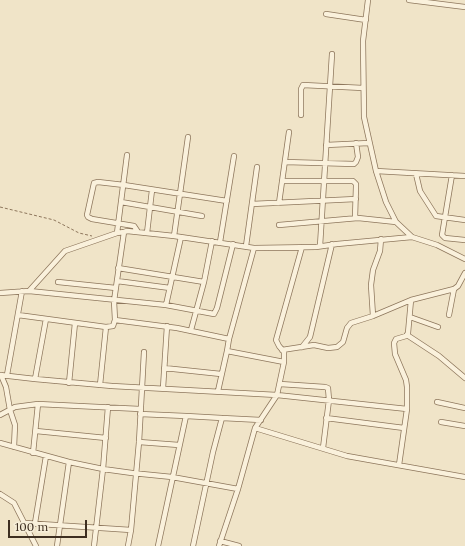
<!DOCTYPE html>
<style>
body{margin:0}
#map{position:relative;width:465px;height:546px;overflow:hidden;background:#f0e4c8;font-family:Lora,serif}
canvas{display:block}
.scale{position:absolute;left:8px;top:520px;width:79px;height:18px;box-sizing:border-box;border:2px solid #3d2e20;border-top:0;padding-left:5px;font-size:12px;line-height:14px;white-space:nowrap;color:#3d2e20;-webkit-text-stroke:3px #f7eed8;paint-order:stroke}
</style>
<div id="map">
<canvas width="465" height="546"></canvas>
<div class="scale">100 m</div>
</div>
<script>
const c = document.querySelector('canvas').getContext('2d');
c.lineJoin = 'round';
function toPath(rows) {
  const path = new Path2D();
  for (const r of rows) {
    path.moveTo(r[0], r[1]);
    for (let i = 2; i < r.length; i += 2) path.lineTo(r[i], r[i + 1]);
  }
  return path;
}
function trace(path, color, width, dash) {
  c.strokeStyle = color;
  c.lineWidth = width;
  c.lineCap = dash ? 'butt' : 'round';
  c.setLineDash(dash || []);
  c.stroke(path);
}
const street = toPath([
 [368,0,363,41,364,117,376,171,386,202,396,222,412,237],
 [409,0,465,7],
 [326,14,366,20],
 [301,115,301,89,303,85,363,88],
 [326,145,369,143],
 [285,162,354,164,356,162,358,157,356,143],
 [376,171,465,176],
 [416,174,420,191,436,216,465,220],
 [452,175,442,235,445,238,465,240],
 [282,181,353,181,356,184,356,186,355,218],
 [121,202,202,216],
 [279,203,289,132],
 [252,204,356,199],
 [279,225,358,218,396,222],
 [138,232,134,226,92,219,88,217,87,215,94,183,98,182,124,185,227,201],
 [117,233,127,155],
 [147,233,152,190],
 [174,236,188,137],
 [220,242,234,156],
 [246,246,257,167],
 [320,246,332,54],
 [118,268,204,282],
 [117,281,170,288],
 [58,282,116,288],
 [29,291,65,251,117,233,124,232],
 [0,293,29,291,166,305,214,314,217,308,233,244],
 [166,305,181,237],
 [18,315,106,327,113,326,115,320],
 [449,315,454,289],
 [373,316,371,285,373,270,380,251,381,239],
 [410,317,438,327],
 [191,330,204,282,212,241],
 [407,335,439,356,465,378],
 [229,339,254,248],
 [302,347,310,337,332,244],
 [282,350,314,345,328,348,337,347,343,342,347,328,351,323,373,316,411,300,454,289,458,286,465,273],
 [284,362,227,351,229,339,177,328,115,320,114,301,124,232,127,231,174,236,254,248,316,247,337,244,412,237,437,245,465,259],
 [164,368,221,374],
 [0,375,35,379,112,386,277,395,407,409],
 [1,375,6,387,10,410,15,425,14,447],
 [7,375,22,291],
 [35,379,46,319],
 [69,383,75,323],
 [280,384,325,387,328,388,329,400,323,448],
 [100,385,106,327],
 [163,388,167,326],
 [218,391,227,351],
 [437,402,465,408],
 [140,414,186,416],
 [0,415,15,407,38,404,140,409],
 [222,418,261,420],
 [326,418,404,428],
 [441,422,465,426],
 [255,428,347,456,465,477],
 [36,431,106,438],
 [139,442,179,445],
 [0,443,69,462],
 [33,453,38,404],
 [399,465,407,409,407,387,406,380,395,354,394,343,396,339,406,336,408,333,411,300],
 [0,494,14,503,36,546],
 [25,523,131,530],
 [35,523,46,456],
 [220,541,239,546],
 [57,546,69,462,103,469,108,407],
 [94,546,103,469,132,473,172,477,238,489],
 [128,546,131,530,139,442,144,352],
 [158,546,186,416,222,418,213,452,193,546],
 [219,546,238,489,255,428,277,395,284,362,284,352,279,346,276,340,302,247]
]);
trace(street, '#8d765c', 6);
trace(toPath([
 [0,207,54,220,79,233,92,236]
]), '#8d765c', 1, [3, 2]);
trace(street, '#faf1dc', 4.5);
</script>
